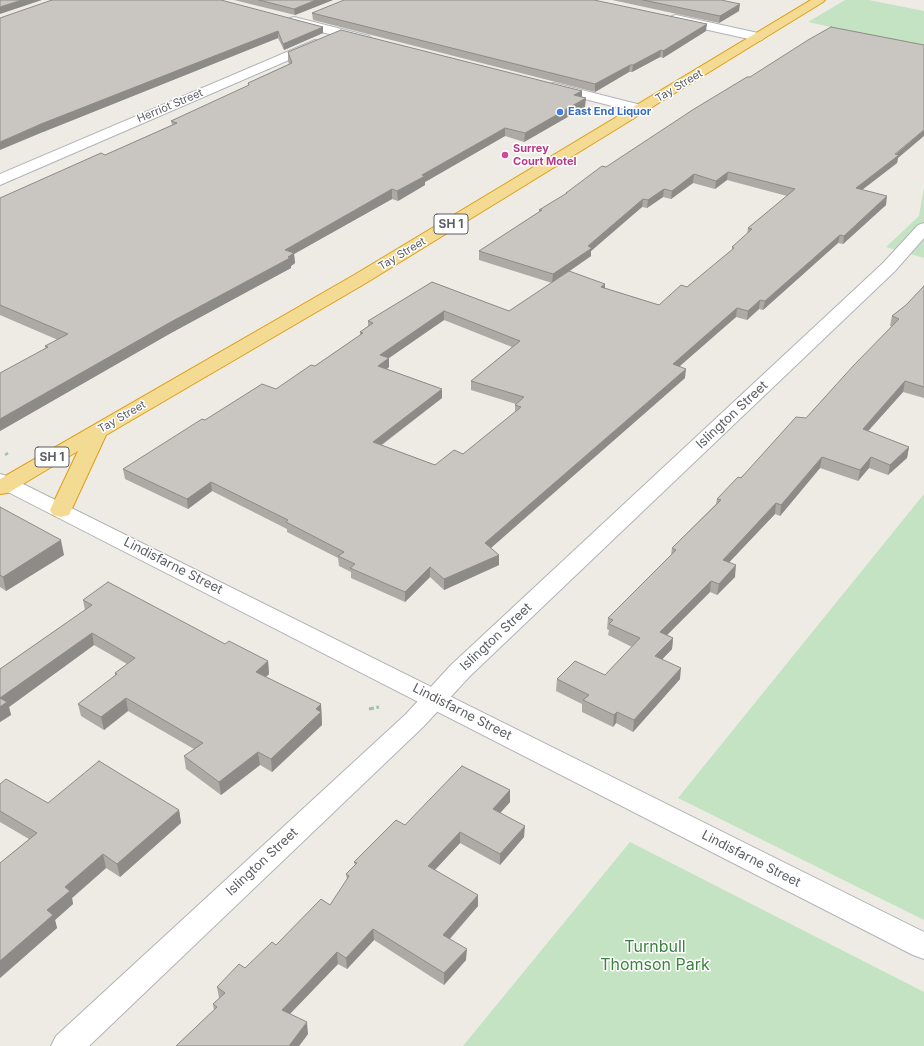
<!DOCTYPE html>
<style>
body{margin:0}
canvas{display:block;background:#edebe4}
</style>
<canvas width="924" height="1046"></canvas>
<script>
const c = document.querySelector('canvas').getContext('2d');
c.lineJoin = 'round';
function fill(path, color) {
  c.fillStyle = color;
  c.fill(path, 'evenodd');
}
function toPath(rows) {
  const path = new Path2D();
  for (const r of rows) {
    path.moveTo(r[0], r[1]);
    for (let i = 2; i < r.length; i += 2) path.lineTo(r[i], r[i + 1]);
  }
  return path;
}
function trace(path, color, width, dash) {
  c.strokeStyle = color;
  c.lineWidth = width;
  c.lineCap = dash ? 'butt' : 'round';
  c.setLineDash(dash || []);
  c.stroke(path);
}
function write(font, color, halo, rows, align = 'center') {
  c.font = font + ' Inter,sans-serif';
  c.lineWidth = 3;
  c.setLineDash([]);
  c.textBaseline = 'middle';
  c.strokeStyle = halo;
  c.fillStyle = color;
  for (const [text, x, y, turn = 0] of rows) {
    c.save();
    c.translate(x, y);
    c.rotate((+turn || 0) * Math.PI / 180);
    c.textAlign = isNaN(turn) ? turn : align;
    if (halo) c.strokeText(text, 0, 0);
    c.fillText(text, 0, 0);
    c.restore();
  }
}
fill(toPath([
 [845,0,869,0,924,11,924,47,808,22],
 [924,187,924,258,886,247,919,216],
 [924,494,924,920,678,798],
 [630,842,924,992,924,1046,463,1046]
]), '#c3e3c3');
const street = toPath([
 [676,15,758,33,762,34,764,37,762,40,758,41,672,22,670,19,672,16,676,15],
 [294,17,369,36,371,39,369,42,365,43,290,24,288,21,290,18,294,17],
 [315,40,319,41,321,44,319,47,0,185,0,174,315,40],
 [554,83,645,106,647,109,645,112,640,113,549,90,547,87,549,84,554,83],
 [924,223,924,238,895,271,469,677,424,726,89,1046,51,1046,56,1036,406,714,451,665,883,263,918,225,924,223]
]);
const secondary = toPath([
 [0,474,7,476,924,932,924,959,913,955,0,488,0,474]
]);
const highway = toPath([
 [811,0,825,0,823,2,366,283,106,435,69,515,61,517,53,515,50,510,78,451,8,493,0,494,0,479,354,275,811,0]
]);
trace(street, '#b1b4b8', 2);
trace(secondary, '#b1b3b8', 2);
trace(highway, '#df9e13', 2);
trace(toPath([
 [5,455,8,453]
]), '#9cc4a7', 2.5, [4, 2]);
trace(toPath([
 [369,709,379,707]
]), '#9cc4a7', 3, [5, 2.5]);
fill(street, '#fff');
fill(secondary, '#fff');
fill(highway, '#f4db94');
fill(toPath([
 [234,0,333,0,295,15],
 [612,0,721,0,739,11,719,23],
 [312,13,706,31,663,58,660,57,632,72,629,72,595,92,313,20],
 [0,18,323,27,323,33,284,50,278,38,43,132],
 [288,52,582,91,582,97,585,107,524,142,505,136,425,182,425,185,398,201,392,199,294,254,295,263,291,266,291,268,171,333,0,431,0,373,46,349,45,346,58,340,0,315,0,198,105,155,172,125,171,121,248,86,248,83,289,64,288,61],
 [898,158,897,163,862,190,886,205,843,244,838,243,763,310,759,309,747,320,736,317,679,366,685,378,491,548,499,565,444,590,430,577,405,602,351,578,351,572,339,566,338,558,287,532,287,529,212,491,188,509,125,479,123,469,205,420,276,389,315,366,360,335,360,332,368,326,368,321,432,282,509,311,552,283,479,260,479,251,539,212,539,210,566,194,566,193,606,167],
 [727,180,787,196,748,228,747,234,732,247,732,250,687,287,659,305,605,288,605,284,554,282,591,256,591,251,642,207,647,208,663,197,671,199,693,183,715,189],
 [444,320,512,347,471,381,471,390,516,404,515,405,515,412,463,454,435,465,382,445,442,398,442,389,387,369,389,367,389,358],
 [924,286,924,398,903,392,868,431,909,447,907,458,888,475,869,468,858,481,820,468,780,516,775,514,729,562,735,577,717,595,710,592,667,635,673,638,672,649,662,659,680,679,633,732,616,723,613,727,582,712,582,704,556,691,557,679,605,675,632,647,608,635,609,630,607,629,608,618,671,555,672,548,716,504,717,499,806,418,892,326,890,326,892,316,906,305],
 [0,507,64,555,6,591,0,587],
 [83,600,225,644,268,661,269,674,266,677,321,704,322,725,272,772,260,765,221,795,186,769,184,756,194,749,128,711,104,730,81,716,78,704,115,676,115,673,127,664,94,645,9,707,11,715,0,722,0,669,85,610],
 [0,784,48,803,179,810,181,823,120,877,106,868,72,898,73,904,55,920,57,928,0,978,0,863,29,839,0,822],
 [510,790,510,802,500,813,524,837,500,865,460,843,435,870,478,906,450,939,466,960,444,985,374,940,347,969,338,964,290,1014,308,1034,299,1046,176,1046,214,1010,213,1004,219,998,217,987,245,968,330,905,347,880,346,874,355,865,354,862,405,825]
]), '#adaaa6');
fill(toPath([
 [22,0,42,0,0,14,0,7],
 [316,0,333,0,295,15,294,9],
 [740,4,739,11,719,23,720,16],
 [707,24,706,31,663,58,663,51],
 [323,27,323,33,284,50,283,44],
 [278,31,278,38,43,132,0,150,0,142,41,124],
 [661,50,660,57,632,72,633,65],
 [630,65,629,72,595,92,595,84],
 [582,91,582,100,574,95],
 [586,98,585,107,524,142,525,133],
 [505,128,505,136,425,182,425,185,398,201,397,191,422,175],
 [924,130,924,136,898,158,897,163,854,196,856,188],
 [728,172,727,180,715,189,716,181],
 [694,174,693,183,671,199,672,191],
 [392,189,392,199,294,254,295,263,291,266,291,268,171,333,0,431,0,419,285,250],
 [664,189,663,197,647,208,648,200],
 [887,196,886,205,843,244,844,236],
 [643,199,642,207,591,251,591,256,552,283,553,274,588,246],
 [840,235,838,243,763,310,765,301],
 [605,284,605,292,601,287],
 [760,300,759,309,747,320,748,311],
 [737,308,736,317,672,373,673,364],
 [444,311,444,320,389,358,389,367,378,375,378,366,380,355],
 [686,369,685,378,485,553,485,543],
 [905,381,903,392,861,439,863,429],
 [442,389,442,398,373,451,373,442],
 [909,447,907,458,888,475,890,465],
 [822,457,820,468,780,516,781,505],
 [871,457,869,468,858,481,860,470],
 [211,482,212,491,188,509,187,499],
 [776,503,775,514,721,571,723,560],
 [61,540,64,555,6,591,3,577],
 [499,555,499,565,444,590,444,579],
 [736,565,735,577,717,595,719,584],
 [430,567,430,577,405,602,405,592],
 [711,581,710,592,659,643,660,632],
 [92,633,94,645,9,707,11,715,0,722,0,698],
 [673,638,672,649,654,668,655,656],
 [268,661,269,674,257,684,256,672],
 [681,668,680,679,633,732,634,720],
 [126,698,128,711,104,730,101,717],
 [321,704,322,725,272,772,271,759,316,709],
 [617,712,616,723,613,727,614,715],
 [258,752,260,765,221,795,219,782],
 [510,790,510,802,493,821,493,809],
 [179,810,181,823,120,877,117,864],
 [525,826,524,837,500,865,500,854],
 [460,832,460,843,428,877,428,866],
 [103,854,106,868,72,898,73,904,55,920,57,928,0,978,0,961,47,910,65,887],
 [478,895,478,906,443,946,443,935],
 [373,929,374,940,347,969,346,958],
 [467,949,466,960,444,985,444,973],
 [337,952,338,964,283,1021,282,1010],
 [307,1022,308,1034,299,1046,289,1046]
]), '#8d8b87');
const building = toPath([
 [0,0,22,0,0,7,0,0],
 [52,0,221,0,323,27,283,44,278,31,41,124,0,142,0,18,52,0],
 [259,0,316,0,294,9,259,0],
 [344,0,594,0,707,24,663,51,661,50,633,65,630,65,595,84,312,13,344,0],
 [643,0,721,0,740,4,720,16,643,0],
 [831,27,924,45,924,130,895,154,899,155,856,188,887,196,844,236,840,235,765,301,760,300,748,311,737,308,673,364,686,369,485,543,499,555,444,579,430,567,405,592,350,568,355,564,338,556,344,552,286,522,288,520,211,482,187,499,123,469,202,419,205,420,262,384,276,389,311,365,315,366,363,333,360,332,373,323,368,321,432,282,509,311,569,271,605,284,601,287,659,305,681,285,687,287,734,248,732,247,752,229,748,228,795,189,728,172,716,181,694,174,672,191,664,189,648,200,643,199,588,246,592,248,553,274,479,251,542,210,539,210,567,193,566,193,602,166,606,167,694,109,747,77,750,77,808,40,831,27],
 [444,311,520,341,471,381,524,397,515,405,521,407,463,454,454,450,435,465,373,442,442,389,378,366,389,358,380,355,444,311],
 [341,30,582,91,574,95,586,98,525,133,505,128,422,175,425,176,397,191,392,189,285,250,294,253,288,257,290,258,169,323,0,419,0,373,48,347,45,346,68,334,0,305,0,198,101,153,105,155,177,123,171,121,249,85,248,83,292,63,288,52,341,30],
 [924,286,924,387,905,381,863,429,909,447,890,465,871,457,860,470,822,457,781,505,776,503,723,560,736,565,719,584,711,581,660,632,673,638,655,656,681,668,634,720,617,712,614,715,583,700,589,695,557,679,575,661,605,675,640,638,609,624,613,620,608,618,676,550,672,548,721,500,717,499,738,477,741,478,796,417,806,418,854,365,899,319,892,316,906,305,924,286],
 [0,507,61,540,3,577,0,575,0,507],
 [108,582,225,644,229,641,268,661,256,672,321,704,316,709,321,712,271,759,258,752,219,782,184,756,203,743,126,698,101,717,78,704,117,674,115,673,135,658,92,633,0,698,7,702,0,707,0,669,92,605,83,600,108,582],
 [99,761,179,810,117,864,103,854,65,887,70,891,47,910,53,915,0,961,0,863,37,833,0,811,0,784,6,779,48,803,99,761],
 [462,766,510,790,493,809,525,826,500,854,460,832,428,866,478,895,443,935,467,949,444,973,373,929,346,958,337,952,282,1010,307,1022,289,1046,176,1046,217,1007,213,1004,225,993,217,987,239,964,245,968,272,942,276,945,321,899,330,905,349,876,346,874,357,863,354,862,396,820,405,825,462,766]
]);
fill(building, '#c9c6c1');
trace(building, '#8d8b87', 1);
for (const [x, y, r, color] of [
 [560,112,4,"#3f7fe0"],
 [505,155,4,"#d1479c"]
]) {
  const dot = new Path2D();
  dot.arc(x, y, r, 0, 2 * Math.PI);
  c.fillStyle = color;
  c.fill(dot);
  trace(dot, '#fff', 1.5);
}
write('11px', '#5c5f63', '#fff', [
 ["Tay Street",679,86,-31],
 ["Herriot Street",170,106,-23],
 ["Tay Street",402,254,-31],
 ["Tay Street",122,417,-30]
]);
write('bold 11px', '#366cbe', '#fff', [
 ["East End Liquor",568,112]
], 'left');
write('bold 11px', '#b23c85', '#fff', [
 ["Surrey",513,149],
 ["Court Motel",513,162]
], 'left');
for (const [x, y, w] of [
 [451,224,34],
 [52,457,34]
]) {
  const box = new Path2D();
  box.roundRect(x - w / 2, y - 10, w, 20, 3);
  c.fillStyle = '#fff';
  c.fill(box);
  trace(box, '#5c5f63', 1);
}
write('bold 12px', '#5c5f63', null, [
 ["SH 1",451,224],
 ["SH 1",52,457]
]);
write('13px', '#5c5f63', '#fff', [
 ["Islington Street",732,415,-43],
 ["Lindisfarne Street",173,566,27],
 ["Islington Street",496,637,-43],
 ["Lindisfarne Street",462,712,27],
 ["Lindisfarne Street",751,859,27],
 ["Islington Street",262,862,-43]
]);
write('16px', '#3c823f', '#fff', [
 ["Turnbull",655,947],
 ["Thomson Park",655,965]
]);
</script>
